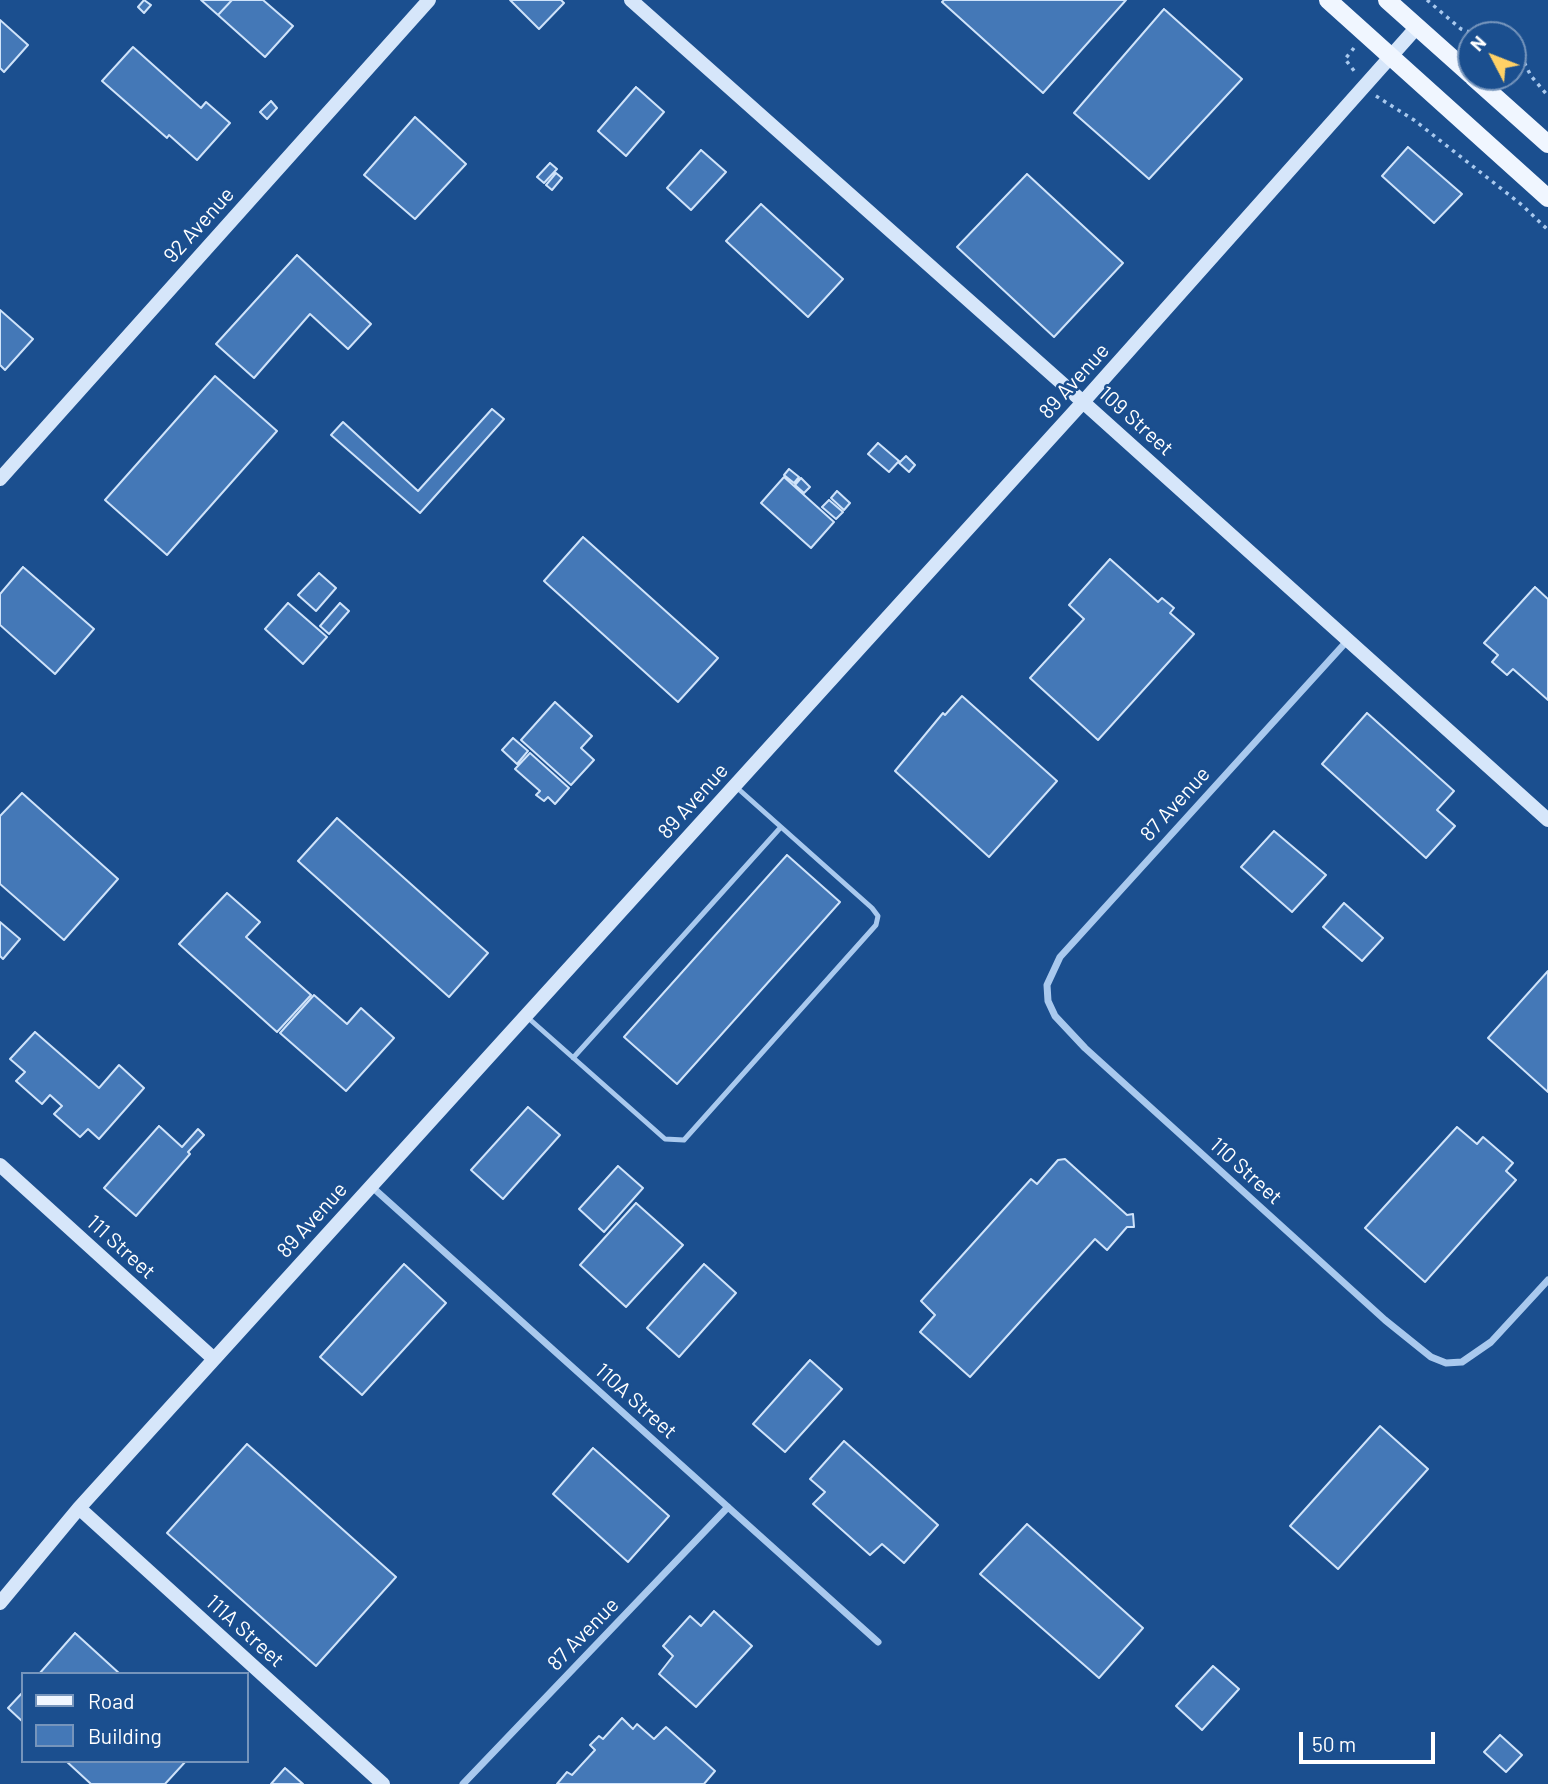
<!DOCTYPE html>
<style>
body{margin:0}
#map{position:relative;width:1548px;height:1784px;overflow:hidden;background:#1b4f8f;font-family:Barlow,sans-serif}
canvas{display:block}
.legend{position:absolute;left:21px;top:1672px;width:228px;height:91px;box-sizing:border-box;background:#1b4f8f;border:2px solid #7695bc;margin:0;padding:9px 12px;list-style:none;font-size:21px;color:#fff}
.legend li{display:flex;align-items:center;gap:14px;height:35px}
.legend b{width:35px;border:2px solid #7695bc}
.north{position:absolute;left:1457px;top:21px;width:70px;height:70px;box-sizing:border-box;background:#1b4f8f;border:2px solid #7695bc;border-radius:50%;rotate:312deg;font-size:19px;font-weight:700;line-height:28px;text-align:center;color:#fff}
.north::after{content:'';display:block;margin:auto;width:24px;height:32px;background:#ffd166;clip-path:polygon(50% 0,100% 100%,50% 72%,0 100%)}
.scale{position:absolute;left:1299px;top:1732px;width:136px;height:32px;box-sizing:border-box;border:4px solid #fff;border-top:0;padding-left:9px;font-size:21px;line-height:24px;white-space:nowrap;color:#fff;-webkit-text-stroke:5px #1b4f8f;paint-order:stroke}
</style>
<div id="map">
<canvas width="1548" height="1784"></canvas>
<ul class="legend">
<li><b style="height:9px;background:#f0f6ff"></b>Road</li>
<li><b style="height:19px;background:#4478b7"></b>Building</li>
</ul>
<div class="north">N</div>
<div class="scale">50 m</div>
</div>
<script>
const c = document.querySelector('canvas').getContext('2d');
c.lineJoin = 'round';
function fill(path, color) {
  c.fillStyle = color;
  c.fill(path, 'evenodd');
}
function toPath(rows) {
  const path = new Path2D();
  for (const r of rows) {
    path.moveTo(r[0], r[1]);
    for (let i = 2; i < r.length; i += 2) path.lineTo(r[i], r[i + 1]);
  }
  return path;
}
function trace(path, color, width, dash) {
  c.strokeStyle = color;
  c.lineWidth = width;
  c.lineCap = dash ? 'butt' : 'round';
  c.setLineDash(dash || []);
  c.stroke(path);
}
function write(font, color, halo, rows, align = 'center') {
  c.font = font + ' Barlow,sans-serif';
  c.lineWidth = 5;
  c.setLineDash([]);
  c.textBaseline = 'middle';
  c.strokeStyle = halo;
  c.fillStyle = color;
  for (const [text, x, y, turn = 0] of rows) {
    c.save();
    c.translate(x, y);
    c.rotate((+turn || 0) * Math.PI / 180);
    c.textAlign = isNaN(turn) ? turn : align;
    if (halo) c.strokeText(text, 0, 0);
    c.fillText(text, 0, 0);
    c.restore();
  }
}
const building = toPath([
 [144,0,151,5,144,13,138,7,144,0],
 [201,0,232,0,218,15,201,0],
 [232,0,263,0,293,26,265,57,218,15,232,0],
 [510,0,561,0,564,3,539,29,510,0],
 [944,0,1126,0,1043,93,942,2,944,0],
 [1164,9,1242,79,1149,179,1074,113,1164,9],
 [0,20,28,45,4,72,0,68,0,20],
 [133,47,201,108,206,102,230,123,197,160,169,135,167,138,102,81,133,47],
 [636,87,664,112,626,156,598,131,636,87],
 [271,101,277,108,267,119,260,112,271,101],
 [415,117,466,164,415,219,364,175,415,117],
 [1408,147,1462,194,1434,223,1382,176,1408,147],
 [701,150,726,172,691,210,667,188,701,150],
 [550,163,557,169,544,183,537,177,550,163],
 [556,173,562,178,552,190,546,185,556,173],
 [1027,174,1123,263,1054,337,957,247,1027,174],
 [761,204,843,279,808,317,726,241,761,204],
 [297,255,371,324,348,349,310,314,254,378,216,344,297,255],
 [0,310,33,339,5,370,0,365,0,310],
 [215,376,277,431,167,555,105,500,215,376],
 [492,409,504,419,420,513,331,435,343,422,418,491,492,409],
 [878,443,899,461,889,472,868,454,878,443],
 [906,456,915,465,909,472,899,463,906,456],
 [789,469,799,477,794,483,784,475,789,469],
 [784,477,834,522,811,548,761,503,784,477],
 [801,478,810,487,804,493,795,485,801,478],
 [837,491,850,503,844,510,831,498,837,491],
 [829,500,843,512,836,519,822,507,829,500],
 [583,537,718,658,678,702,544,581,583,537],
 [1110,559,1158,602,1162,598,1174,608,1170,613,1194,634,1098,740,1030,678,1084,619,1069,605,1110,559],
 [23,567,94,629,55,674,0,625,0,594,23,567],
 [319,573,336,588,316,611,298,595,319,573],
 [1535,587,1548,599,1548,700,1513,669,1507,675,1492,662,1498,655,1484,643,1535,587],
 [288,603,327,637,303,664,265,629,288,603],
 [340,603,349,611,329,634,320,626,340,603],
 [962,696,1057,781,989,857,895,771,943,713,945,715,962,696],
 [555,702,592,736,581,748,594,760,571,785,521,740,555,702],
 [1367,713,1454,791,1437,810,1455,826,1426,858,1322,764,1367,713],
 [513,738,528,751,517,764,502,750,513,738],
 [530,753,569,788,555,804,548,797,544,801,536,795,540,791,515,769,530,753],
 [22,793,118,879,64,940,0,884,0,816,22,793],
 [337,818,488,953,449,997,298,861,337,818],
 [1274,831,1326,875,1292,912,1241,867,1274,831],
 [787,855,840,902,677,1084,624,1037,787,855],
 [227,893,260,922,246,937,311,995,277,1032,179,944,227,893],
 [1344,903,1383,938,1362,961,1323,927,1344,903],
 [0,922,20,939,3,959,0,956,0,922],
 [1548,971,1548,1092,1488,1038,1548,971],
 [314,995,347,1024,361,1008,394,1038,346,1091,280,1033,314,995],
 [35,1032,99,1088,119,1065,144,1088,99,1139,88,1129,80,1137,54,1114,62,1106,50,1095,42,1104,16,1081,25,1072,10,1059,35,1032],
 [528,1107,560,1135,503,1199,471,1170,528,1107],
 [159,1126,182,1147,198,1129,204,1135,188,1152,190,1154,136,1216,104,1188,159,1126],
 [1457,1127,1477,1144,1483,1137,1513,1163,1506,1171,1516,1180,1425,1282,1365,1228,1457,1127],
 [1065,1159,1127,1215,1133,1214,1134,1227,1127,1227,1107,1250,1095,1239,970,1377,920,1332,935,1315,921,1301,1031,1179,1037,1184,1058,1160,1065,1159],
 [618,1166,643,1188,604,1232,579,1209,618,1166],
 [636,1203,683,1245,626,1307,580,1265,636,1203],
 [404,1264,446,1303,362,1395,320,1357,404,1264],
 [704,1264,736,1293,679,1357,647,1328,704,1264],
 [810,1360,842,1389,785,1452,753,1424,810,1360],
 [1380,1426,1428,1469,1338,1569,1290,1526,1380,1426],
 [844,1441,938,1525,904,1563,882,1544,870,1555,813,1504,825,1492,810,1479,844,1441],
 [247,1444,396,1577,316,1666,167,1533,247,1444],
 [593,1448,669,1516,628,1562,553,1494,593,1448],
 [1027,1524,1143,1628,1099,1678,980,1574,1027,1524],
 [714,1611,752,1646,696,1707,659,1674,673,1656,663,1646,690,1616,701,1626,714,1611],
 [75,1633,120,1674,39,1674,75,1633],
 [1213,1666,1239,1689,1202,1730,1176,1706,1213,1666],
 [23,1692,23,1722,8,1708,23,1692],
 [622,1718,633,1729,637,1724,654,1739,666,1727,715,1771,704,1784,557,1784,567,1772,572,1775,595,1750,590,1745,599,1736,603,1739,622,1718],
 [1500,1735,1522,1755,1506,1772,1484,1752,1500,1735],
 [66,1761,186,1761,165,1784,91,1784,66,1761],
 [285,1768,303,1784,271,1784,285,1768]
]);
fill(building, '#4478b7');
trace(building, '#cfe3fa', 2);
trace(toPath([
 [1427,0,1461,29,1478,35],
 [1354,48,1345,59,1355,72],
 [1513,50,1523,60,1531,76,1548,96],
 [1376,96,1414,120,1522,205,1548,230]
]), '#a9c9ee', 3.5, [3.5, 5]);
trace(toPath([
 [526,1016,665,1139,684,1140,876,925,878,916,872,908,735,786],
 [573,1058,781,827]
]), '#a9c9ee', 5);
trace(toPath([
 [1347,641,1060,957,1047,985,1048,1001,1055,1016,1085,1048,1385,1320,1431,1357,1446,1363,1462,1362,1491,1342,1548,1280],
 [371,1186,878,1642],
 [463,1784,728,1507]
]), '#a9c9ee', 7);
trace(toPath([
 [631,0,1083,402,1548,820],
 [0,479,429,0],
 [0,1165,214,1359],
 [79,1508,383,1784],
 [0,1603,79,1508,1083,402,1417,27]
]), '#d6e6fa', 14);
trace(toPath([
 [1328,0,1548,198],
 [1387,0,1471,75],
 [1473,77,1548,144]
]), '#f0f6ff', 18);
write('21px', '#fff', '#1b4f8f', [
 ["92 Avenue",199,225,-48],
 ["89 Avenue",1074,381,-48],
 ["109 Street",1136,421,42],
 ["89 Avenue",693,801,-48],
 ["87 Avenue",1175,804,-48],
 ["110 Street",1246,1171,42],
 ["89 Avenue",312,1220,-48],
 ["111 Street",121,1247,42],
 ["110A Street",636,1401,42],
 ["111A Street",245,1631,42],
 ["87 Avenue",583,1634,-46]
]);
</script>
